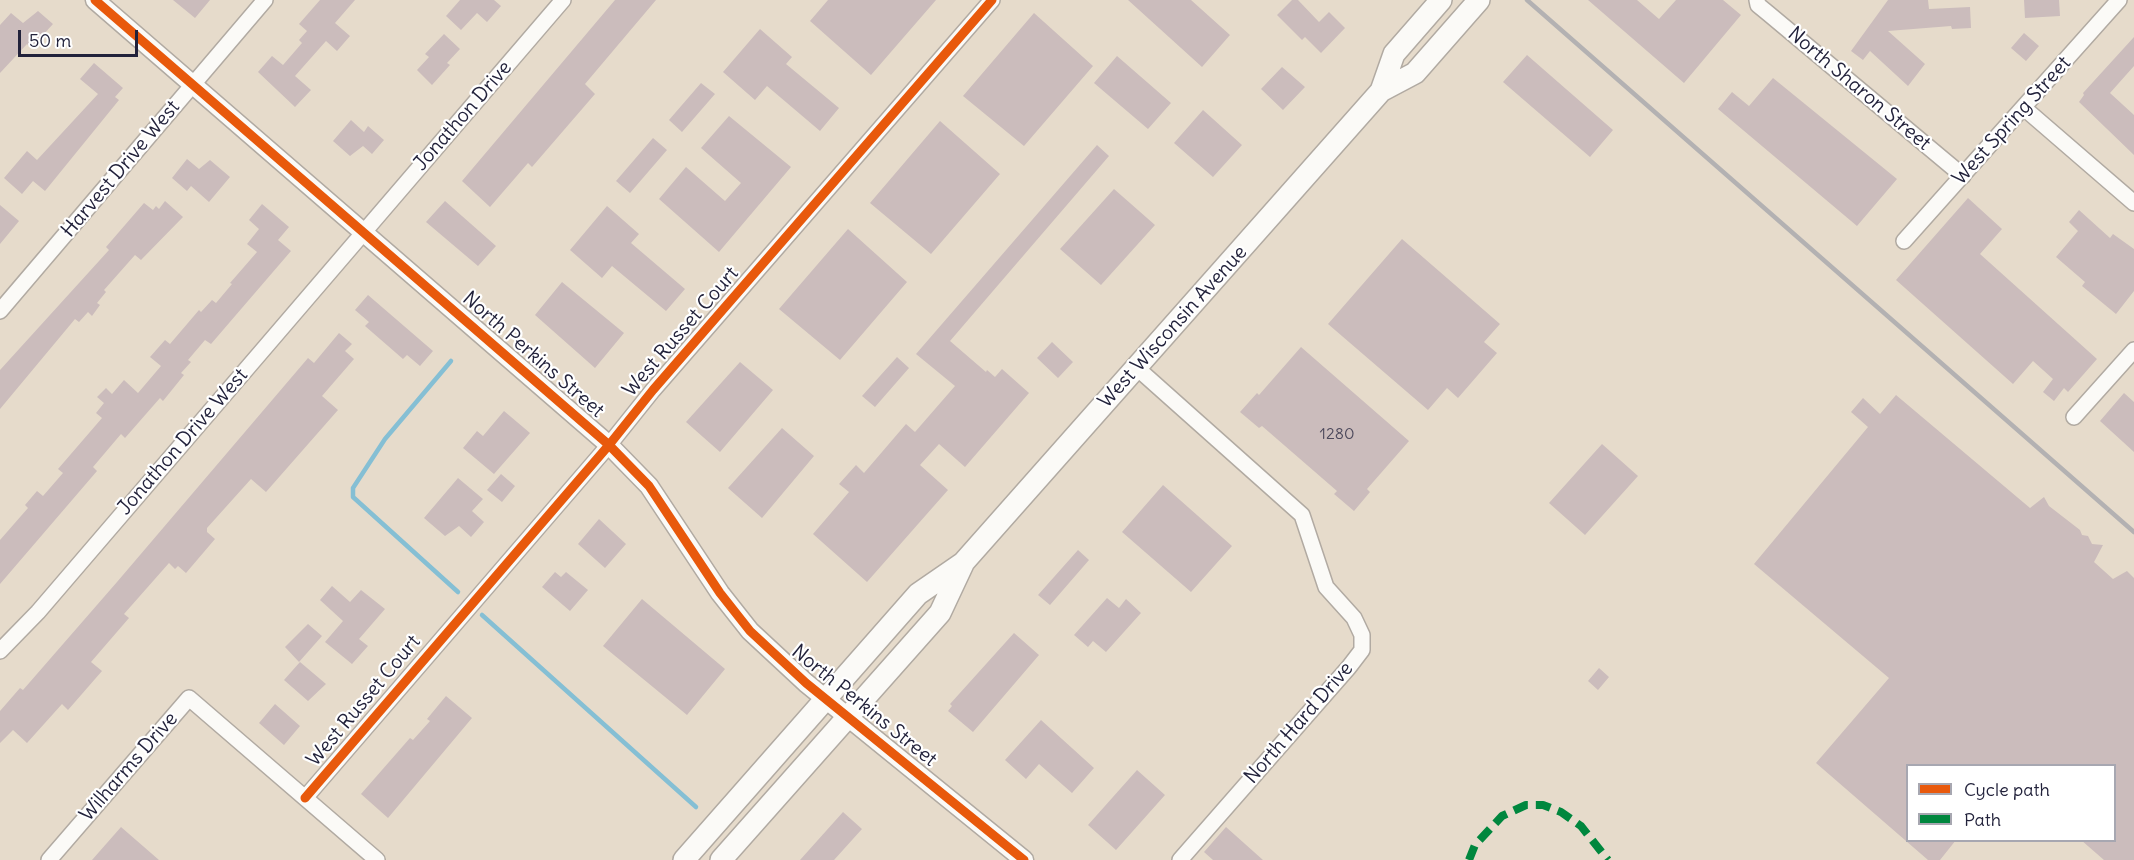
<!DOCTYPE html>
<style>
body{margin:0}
#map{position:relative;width:2134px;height:860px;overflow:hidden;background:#e6dbcb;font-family:Delius,sans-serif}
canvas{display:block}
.legend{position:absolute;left:1906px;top:764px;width:210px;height:78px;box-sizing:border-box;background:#fff;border:2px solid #a7a7b1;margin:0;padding:8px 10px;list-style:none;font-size:18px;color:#22223b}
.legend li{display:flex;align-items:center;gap:12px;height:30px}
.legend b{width:30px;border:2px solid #a7a7b1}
.scale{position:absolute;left:18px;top:30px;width:120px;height:27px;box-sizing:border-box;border:3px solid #22223b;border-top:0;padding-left:8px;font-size:18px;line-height:21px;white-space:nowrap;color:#22223b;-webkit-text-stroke:4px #fff;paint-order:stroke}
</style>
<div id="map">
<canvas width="2134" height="860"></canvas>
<ul class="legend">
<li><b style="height:8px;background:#e8590c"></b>Cycle path</li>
<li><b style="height:8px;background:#00873e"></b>Path</li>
</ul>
<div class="scale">50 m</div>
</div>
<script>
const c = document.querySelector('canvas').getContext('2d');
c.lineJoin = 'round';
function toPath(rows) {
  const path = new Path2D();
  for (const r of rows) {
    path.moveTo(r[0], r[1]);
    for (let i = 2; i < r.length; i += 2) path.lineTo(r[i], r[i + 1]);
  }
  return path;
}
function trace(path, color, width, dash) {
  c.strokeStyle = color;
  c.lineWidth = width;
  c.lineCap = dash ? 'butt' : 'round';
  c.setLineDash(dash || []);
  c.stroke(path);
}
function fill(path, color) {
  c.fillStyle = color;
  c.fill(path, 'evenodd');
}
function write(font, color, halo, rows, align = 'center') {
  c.font = font + ' Delius,sans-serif';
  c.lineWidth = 4.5;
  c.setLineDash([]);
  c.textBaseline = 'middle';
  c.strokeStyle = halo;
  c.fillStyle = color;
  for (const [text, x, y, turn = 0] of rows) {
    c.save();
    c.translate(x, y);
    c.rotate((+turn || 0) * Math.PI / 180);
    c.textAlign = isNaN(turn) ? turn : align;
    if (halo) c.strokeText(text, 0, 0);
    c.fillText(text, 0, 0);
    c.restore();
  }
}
trace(toPath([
 [451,361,385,439,353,488,353,497,458,592],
 [482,615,696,807]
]), '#85bfd4', 4.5);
fill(toPath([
 [173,0,210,0,195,18],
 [320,0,355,0,335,23,350,36,337,51,326,41,295,76,311,90,295,107,258,72,272,56,283,65,302,43,299,40,307,31,299,24],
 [460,0,494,0,501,6,487,22,477,13,461,30,446,16],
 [615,0,656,0,585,84,595,94,532,167,528,163,490,207,462,181],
 [828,0,936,0,871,75,810,21],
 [1128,0,1191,0,1230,35,1202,67],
 [1292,0,1298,0,1319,22,1329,12,1345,28,1321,53,1305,37,1302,40,1277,15],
 [1588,0,1637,0,1659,19,1676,0,1723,0,1741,15,1684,83],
 [1888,0,1928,0,1929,9,1970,7,1971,28,1952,29,1951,26,1888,31,1925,64,1908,86,1870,51,1863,60,1851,51],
 [2024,0,2059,0,2060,16,2025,18],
 [38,11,53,24,31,48,27,44,0,73,0,25,11,13,23,23],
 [1034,13,1093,66,1024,146,963,96],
 [760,29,792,57,786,64,839,108,820,131,767,86,755,100,723,72],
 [2024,33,2039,46,2026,61,2011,48],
 [444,34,460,49,447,63,450,65,432,85,417,70,429,57,425,54],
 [2134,37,2134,66,2110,93,2134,115,2134,155,2079,102,2084,95,2083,93],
 [1527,55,1613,130,1590,157,1503,82],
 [1117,56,1171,103,1148,129,1094,83],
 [94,63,123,88,115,97,119,100,45,191,33,181,22,194,4,178,27,151,37,160,98,94,80,79],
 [1282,67,1305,87,1283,110,1261,89],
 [1773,78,1897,179,1857,226,1718,109,1732,92,1749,106],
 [701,83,715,94,682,132,669,120],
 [1203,110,1242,145,1213,177,1174,143],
 [729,116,791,167,719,252,659,199,686,167,725,201,741,183,701,148],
 [351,120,364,132,368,126,384,140,372,154,363,146,350,156,333,141],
 [940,121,1000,174,931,254,870,203],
 [653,138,667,150,630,193,616,181],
 [1097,145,1109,156,950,341,986,372,987,370,995,377,1002,369,1029,393,965,467,939,444,920,465,948,490,867,582,813,534,849,492,839,484,856,465,864,473,906,424,915,432,955,386,916,354],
 [187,159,199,169,210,160,230,177,209,202,191,186,187,191,172,178],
 [1114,189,1155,225,1101,285,1060,249],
 [1968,198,2002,229,1980,254,2097,359,2068,392,2064,388,2054,401,2043,392,2053,379,2033,361,2013,384,1896,280],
 [165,201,183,217,141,260,135,255,104,290,106,292,97,303,100,305,92,316,88,312,79,322,75,319,0,409,0,370,109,250,106,247,144,203,153,210,156,206,159,209],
 [445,201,496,246,478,266,426,222],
 [262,204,289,227,278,240,291,251,211,344,205,340,188,360,191,362,181,373,184,375,163,401,160,398,125,438,121,434,93,467,97,471,0,584,0,540,28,508,25,505,37,491,43,496,63,473,58,469,102,418,96,413,104,403,97,397,106,388,112,394,124,380,138,393,161,366,150,357,165,340,170,344,199,310,201,312,212,300,216,303,232,284,230,283,257,252,247,244,259,229,249,220],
 [0,205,19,221,0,244],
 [607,206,639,234,631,243,685,289,666,311,612,266,602,278,570,250],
 [2079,210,2110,238,2113,234,2134,249,2134,291,2116,314,2082,286,2085,282,2056,257,2078,231,2069,222],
 [848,229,907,282,840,360,779,309],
 [1402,239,1500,324,1484,342,1497,353,1458,398,1447,388,1428,410,1328,324],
 [562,282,624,333,595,368,535,315],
 [368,295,433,351,420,366,407,355,403,359,365,326,369,322,355,310],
 [339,333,352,344,345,351,354,359,322,396,338,410,266,492,251,479,207,528,207,532,215,539,186,573,178,566,175,569,169,563,124,614,129,618,91,662,102,671,68,710,62,704,27,743,13,730,0,743,0,711,20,688,23,690,117,582,308,358,314,363],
 [1052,342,1073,362,1058,378,1037,358],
 [1301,347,1409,441,1367,489,1370,492,1354,511,1334,494,1337,491,1262,426,1259,428,1240,412,1257,393,1259,395],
 [897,357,909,368,875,407,862,396],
 [740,362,773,390,720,452,686,422],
 [2124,393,2134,402,2134,452,2100,421],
 [1896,395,2030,508,2044,497,2049,506,2080,530,2082,535,2088,536,2092,544,2103,545,2094,562,2113,579,2127,571,2134,578,2134,860,2104,860,2081,840,2115,840,2115,765,1908,765,1908,840,1956,840,1940,860,1928,860,1816,763,1889,678,1754,564,1868,427,1851,412,1863,398,1880,414],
 [504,411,530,433,494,474,463,448,477,431,483,436],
 [782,428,814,456,762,518,728,488],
 [1602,444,1638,476,1585,535,1549,503],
 [501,474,515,486,502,502,487,490],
 [458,478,483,499,472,511,484,522,471,537,459,526,445,536,424,518],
 [1163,485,1232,546,1191,592,1122,532],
 [599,519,626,544,605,568,578,544],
 [1078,550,1089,560,1050,605,1038,595],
 [555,572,561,577,566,572,588,590,570,611,542,587],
 [332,586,350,602,361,590,385,609,359,639,368,646,352,664,325,642,343,621,320,600],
 [1107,598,1119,608,1126,599,1141,613,1106,652,1093,641,1088,647,1074,635],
 [642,599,725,669,687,715,603,646],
 [308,624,322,636,299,662,285,647],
 [1014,633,1039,655,973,732,948,711,952,706,950,704],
 [300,662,326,684,308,701,284,680],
 [1599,668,1609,677,1598,690,1588,681],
 [446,696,472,718,388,818,361,794,410,738,413,740,430,721,427,719],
 [275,704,300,726,284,745,259,723],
 [1041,720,1094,768,1072,793,1039,764,1026,779,1005,760],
 [1137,770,1165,795,1116,850,1088,825],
 [843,812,862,829,834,860,800,860],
 [121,827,159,860,92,860],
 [1226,827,1263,860,1213,860,1204,852]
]), '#cbbcbc');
const minor = toPath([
 [1757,0,1758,5,1769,14,1963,176],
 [2024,108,2134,203],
 [1904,241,2119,0],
 [0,311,265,0],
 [1137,368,1302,515,1326,587,1354,618,1362,635,1362,650,1349,667,1180,860],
 [2074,417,2134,350],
 [0,651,38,612,563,0],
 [305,798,609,445,653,390,992,0],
 [49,860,189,698,377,860]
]);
const tertiary = toPath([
 [95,0,609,445,649,486,720,593,750,631,806,683,1024,860]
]);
const secondary = toPath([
 [1381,91,1394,54,1441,0],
 [684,860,918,594,963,563,1381,91,1415,73,1479,0],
 [721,860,940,613,963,564]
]);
trace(minor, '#b1aaa2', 18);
trace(tertiary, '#b1aaa2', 21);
trace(secondary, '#b1aaa2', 24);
trace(minor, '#fbfaf7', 15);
trace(tertiary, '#fbfaf7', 18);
trace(secondary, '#fbfaf7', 21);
trace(toPath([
 [1527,0,2134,532]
]), '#b3b1b2', 4.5);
trace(toPath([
 [1469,860,1475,845,1502,816,1526,805,1543,805,1561,812,1581,826,1608,860]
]), '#00873e', 8, [15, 8]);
trace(toPath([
 [95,0,609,445,649,486,720,593,750,631,806,683,1024,860],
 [305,798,609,445,653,390,992,0]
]), '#e8590c', 9);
write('16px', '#4c485b', null, [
 ["1280",1337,434]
]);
write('20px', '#22223b', '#fff', [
 ["North Sharon Street",1859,89,40],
 ["Jonathon Drive",463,116,-49],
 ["West Spring Street",2012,121,-48],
 ["Harvest Drive West",121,169,-50],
 ["West Wisconsin Avenue",1173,327,-48],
 ["West Russet Court",681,332,-49],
 ["North Perkins Street",533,355,41],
 ["Jonathon Drive West",183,442,-49],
 ["West Russet Court",364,701,-50],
 ["North Perkins Street",864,706,39],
 ["North Hard Drive",1299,723,-49],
 ["Wilharms Drive",129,767,-49]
]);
</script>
